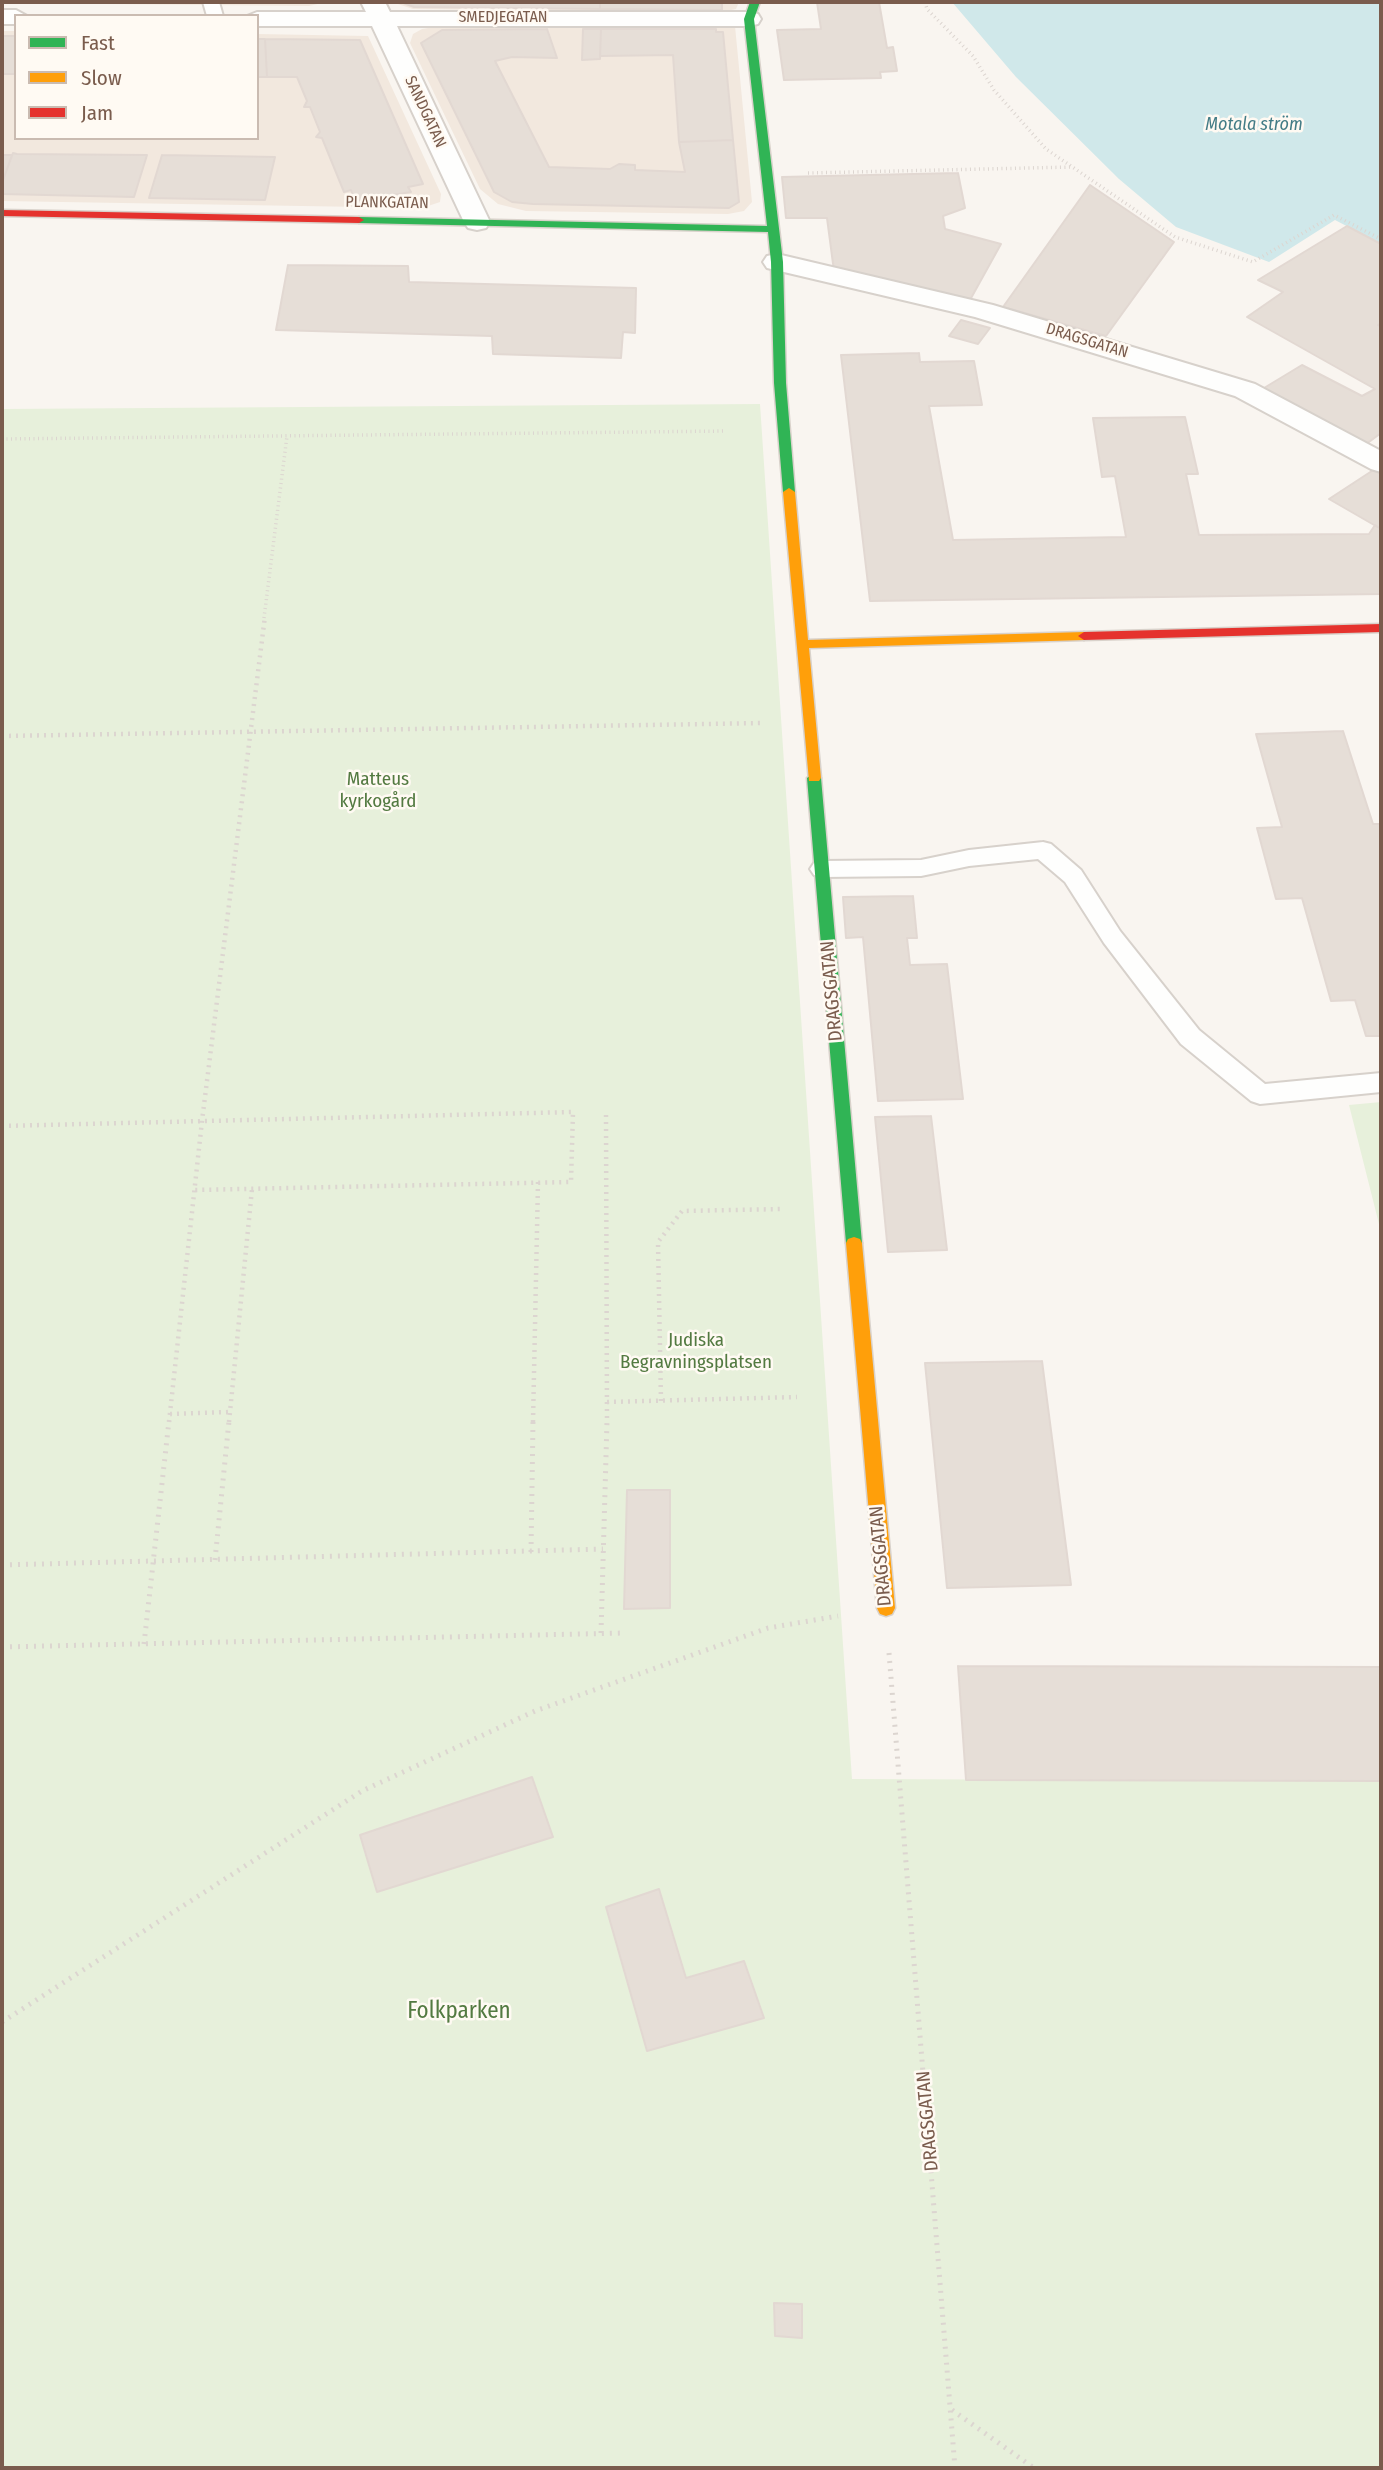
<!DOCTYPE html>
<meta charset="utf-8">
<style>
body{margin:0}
#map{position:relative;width:1383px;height:2470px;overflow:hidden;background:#f9f5f0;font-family:"Fira Sans Condensed",sans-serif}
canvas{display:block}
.frame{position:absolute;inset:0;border:4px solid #7a5c4d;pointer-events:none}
.legend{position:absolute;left:14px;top:14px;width:245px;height:126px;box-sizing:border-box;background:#fffaf3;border:2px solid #cabbb1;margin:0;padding:9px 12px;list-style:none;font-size:21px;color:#7a5c4d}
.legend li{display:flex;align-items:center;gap:14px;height:35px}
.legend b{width:35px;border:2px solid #cabbb1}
</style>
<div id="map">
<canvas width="1383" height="2470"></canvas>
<div class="frame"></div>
<ul class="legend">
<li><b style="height:9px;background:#30b455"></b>Fast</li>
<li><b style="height:9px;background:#ff9f0a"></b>Slow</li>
<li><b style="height:9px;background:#e5322d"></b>Jam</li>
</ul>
</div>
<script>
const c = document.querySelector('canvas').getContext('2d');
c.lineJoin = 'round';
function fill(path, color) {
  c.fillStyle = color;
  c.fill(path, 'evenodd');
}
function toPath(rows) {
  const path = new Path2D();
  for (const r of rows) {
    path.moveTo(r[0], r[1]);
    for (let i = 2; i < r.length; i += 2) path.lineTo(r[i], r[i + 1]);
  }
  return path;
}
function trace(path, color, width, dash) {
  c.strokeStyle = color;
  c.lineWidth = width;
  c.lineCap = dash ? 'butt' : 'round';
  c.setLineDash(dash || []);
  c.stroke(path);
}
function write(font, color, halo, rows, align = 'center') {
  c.font = font + ' "Fira Sans Condensed",sans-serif';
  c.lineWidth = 5;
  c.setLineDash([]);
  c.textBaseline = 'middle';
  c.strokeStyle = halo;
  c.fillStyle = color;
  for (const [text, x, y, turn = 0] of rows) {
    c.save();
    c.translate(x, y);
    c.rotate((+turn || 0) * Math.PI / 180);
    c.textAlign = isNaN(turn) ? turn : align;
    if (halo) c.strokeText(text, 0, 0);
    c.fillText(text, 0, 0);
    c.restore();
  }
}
fill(toPath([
 [326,2,309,6,2,3,2,2],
 [392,2,739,2,736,9,722,12,413,9],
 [447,25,735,26,752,202,744,211,728,214,526,211,498,204,480,189,410,43,413,34,422,29],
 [2,31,16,31,16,138,257,138,257,34,368,36,441,194,440,202,422,208,2,201]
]), '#f2e8de');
fill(toPath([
 [760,404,852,1779,1381,1781,1381,2468,2,2468,2,409],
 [1381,1102,1381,1232,1349,1105]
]), '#e7f0db');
fill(toPath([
 [952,2,1381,2,1381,244,1335,220,1269,262,1176,227,1119,179,1016,77]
]), '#d0e8ea');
const building = toPath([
 [401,2,600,2,600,9,414,7,401,2],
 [600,2,722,2,722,10,600,9,600,2],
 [817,2,879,2,887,48,893,47,897,71,880,72,881,78,784,80,777,30,821,29,817,2],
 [547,29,557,58,512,57,495,61,549,167,610,169,619,164,635,165,635,170,685,172,679,142,733,140,739,202,729,208,533,204,512,202,494,192,421,43,442,30,547,29],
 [583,29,601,29,600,59,582,60,583,29],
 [601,29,716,29,716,32,723,32,733,140,679,142,673,55,600,56,601,29],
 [2,36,16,36,16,74,2,74,2,36],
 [257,39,265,39,267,77,257,77,257,39],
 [265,39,360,40,423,184,408,187,411,192,355,201,351,190,344,192,322,138,316,137,320,132,310,107,304,107,307,101,297,77,267,77,265,39],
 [13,153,17,154,147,155,134,197,2,194,2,183,13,153],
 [2,155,12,155,2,183,2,155],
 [162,155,275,157,265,200,149,198,162,155],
 [958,173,965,208,943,216,945,229,1001,244,970,300,834,271,827,218,786,218,782,177,958,173],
 [1090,185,1174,242,1106,336,1003,307,1090,185],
 [1347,226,1381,244,1381,323,1378,325,1381,327,1381,433,1365,445,1264,388,1302,365,1362,396,1375,389,1247,317,1283,292,1258,280,1347,226],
 [288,265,408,266,409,282,636,288,635,333,623,332,621,358,493,354,492,336,276,330,288,265],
 [961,320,990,328,978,344,949,336,961,320],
 [919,353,920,362,974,361,982,405,929,406,953,540,1126,537,1115,476,1102,477,1093,418,1185,417,1198,474,1186,474,1199,535,1369,534,1375,525,1381,529,1381,594,870,601,841,355,919,353],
 [1381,465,1381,529,1329,499,1381,465],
 [1343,731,1373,824,1381,824,1381,1036,1366,1036,1355,1000,1331,1001,1302,898,1276,899,1257,828,1282,827,1256,734,1343,731],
 [913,896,917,938,907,938,910,965,947,964,963,1099,878,1101,863,937,846,938,843,897,913,896],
 [931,1116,947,1250,888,1252,875,1117,931,1116],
 [1042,1361,1071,1585,947,1588,925,1363,1042,1361],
 [627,1490,670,1490,670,1608,624,1609,627,1490],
 [958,1666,1381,1667,1381,1781,966,1780,958,1666],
 [532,1777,553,1837,377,1892,360,1835,532,1777],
 [659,1889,686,1978,744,1961,764,2018,647,2051,606,1907,659,1889],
 [774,2303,802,2304,802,2338,775,2336,774,2303]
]);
fill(building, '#e6ded7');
trace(building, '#e2d8d2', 2);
const lane = toPath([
 [203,2,219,2,223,16,207,16,203,2],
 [1043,842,1051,844,1081,870,1120,931,1199,1030,1265,1084,1381,1073,1381,1092,1260,1104,1251,1101,1181,1044,1104,943,1065,882,1038,859,969,866,921,876,822,877,814,875,810,869,814,863,822,861,921,860,969,850,1043,842]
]);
const street = toPath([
 [361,2,385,2,390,12,749,12,758,14,761,19,758,24,749,26,397,26,490,222,486,228,477,230,468,228,464,222,372,26,257,26,257,16,247,16,257,12,366,12,361,2],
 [2,10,16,10,27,16,16,16,16,24,2,24,2,10],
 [777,254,993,305,1255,384,1381,451,1381,472,1371,469,1235,396,975,317,767,268,763,262,767,256,777,254]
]);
const fast = toPath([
 [750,2,760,2,754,19,783,262,786,383,795,492,789,496,783,492,774,383,771,262,768,232,359,223,354,220,359,217,767,226,744,19,750,2],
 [814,773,821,778,862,1243,860,1247,854,1249,848,1247,846,1243,807,778,814,773]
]);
const slow = toPath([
 [789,488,795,492,808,640,1084,632,1090,636,1084,640,809,648,821,778,819,781,809,781,783,492,789,488],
 [854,1237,860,1239,862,1243,895,1608,892,1614,886,1616,880,1614,877,1608,846,1243,848,1239,854,1237]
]);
const jam = toPath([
 [2,210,359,217,364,220,359,223,2,216,2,210],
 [1381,624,1381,632,1084,640,1078,636,1084,632,1381,624]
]);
trace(lane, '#d7d1cb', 4);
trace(street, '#d7d1cb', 4);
trace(fast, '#d9d2cb', 3);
trace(slow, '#d9d2cb', 3);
trace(jam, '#d9d2cb', 3);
trace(toPath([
 [925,2,927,9,973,56,994,90,1046,149,1175,237,1253,262,1334,215,1381,239],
 [808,173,1072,167],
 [2,439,726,431],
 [264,618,287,436]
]), '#dcd5d0', 3.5, [1, 3.5]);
trace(toPath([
 [2,736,764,723],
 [606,1115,607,1422],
 [2,1126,573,1112,571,1182,195,1190],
 [661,1401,658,1242,682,1211,783,1209],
 [607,1402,797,1397],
 [170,1414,230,1412],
 [169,1422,202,1121,265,616],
 [229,1422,252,1189],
 [533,1422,538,1182]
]), '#dcd5d0', 4.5, [2, 5]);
trace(toPath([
 [531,1552,533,1421],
 [215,1560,229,1421],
 [2,1565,603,1549],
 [601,1633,607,1421],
 [144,1644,169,1421],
 [2,1647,625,1633],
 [889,1653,955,2468],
 [2,2022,362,1791,535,1711,768,1628,838,1616],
 [952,2410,1034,2468]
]), '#dcd5d0', 5, [2, 6]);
fill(lane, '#fefefd');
fill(street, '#fefefd');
fill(fast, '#30b455');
fill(slow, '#ff9f0a');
fill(jam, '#e5322d');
write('16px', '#7a5c4d', '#fffaf3', [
 ["SMEDJEGATAN",503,18],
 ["SANDGATAN",425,112,65],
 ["PLANKGATAN",387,203,1],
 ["DRAGSGATAN",1087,341,17]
]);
write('italic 18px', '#437c86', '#fffaf3', [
 ["Motala ström",1254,125]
]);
write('19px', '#537a41', '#fffaf3', [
 ["Matteus",378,780],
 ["kyrkogård",378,802],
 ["Judiska",696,1341],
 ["Begravningsplatsen",696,1363]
]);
write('19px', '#7a5c4d', '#fffaf3', [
 ["DRAGSGATAN",832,991,-95],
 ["DRAGSGATAN",881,1556,-95],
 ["DRAGSGATAN",928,2121,-95]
]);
write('23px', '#537a41', '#fffaf3', [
 ["Folkparken",459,2012]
]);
</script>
